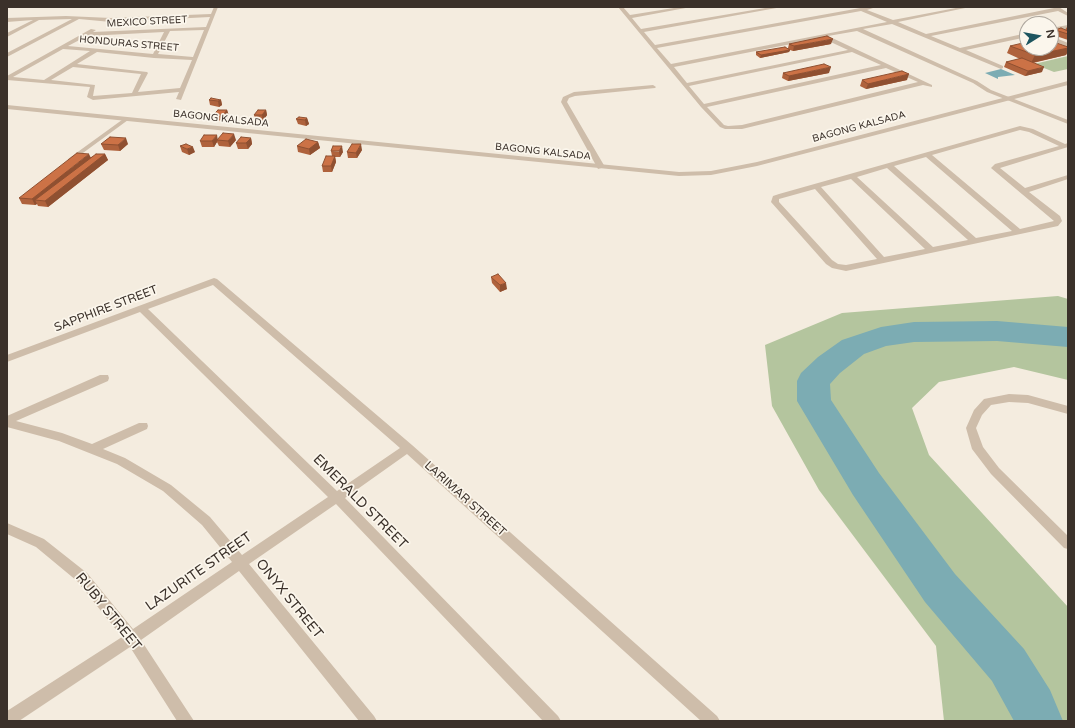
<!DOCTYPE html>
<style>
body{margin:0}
#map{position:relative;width:1075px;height:728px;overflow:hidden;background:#f4ecdf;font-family:"Varela Round",sans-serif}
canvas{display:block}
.frame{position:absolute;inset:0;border:8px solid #3b312a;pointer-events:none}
.north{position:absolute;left:1019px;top:16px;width:40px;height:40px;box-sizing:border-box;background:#fbf6ec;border:1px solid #aea79e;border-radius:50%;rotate:79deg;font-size:11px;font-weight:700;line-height:16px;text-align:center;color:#3b312a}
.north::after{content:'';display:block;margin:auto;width:14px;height:18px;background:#1d555f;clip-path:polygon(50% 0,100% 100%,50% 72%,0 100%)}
</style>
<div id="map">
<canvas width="1075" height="728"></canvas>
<div class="frame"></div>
<div class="north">N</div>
</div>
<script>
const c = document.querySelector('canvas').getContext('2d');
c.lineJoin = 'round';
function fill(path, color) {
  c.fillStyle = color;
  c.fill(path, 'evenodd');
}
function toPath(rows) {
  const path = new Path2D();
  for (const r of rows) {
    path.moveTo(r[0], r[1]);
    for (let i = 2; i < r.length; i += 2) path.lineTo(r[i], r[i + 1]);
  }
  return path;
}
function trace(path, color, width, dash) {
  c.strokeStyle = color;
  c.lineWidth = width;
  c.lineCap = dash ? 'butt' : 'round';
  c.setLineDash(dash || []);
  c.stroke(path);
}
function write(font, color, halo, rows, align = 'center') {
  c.font = font + ' "Varela Round",sans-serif';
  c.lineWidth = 3.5;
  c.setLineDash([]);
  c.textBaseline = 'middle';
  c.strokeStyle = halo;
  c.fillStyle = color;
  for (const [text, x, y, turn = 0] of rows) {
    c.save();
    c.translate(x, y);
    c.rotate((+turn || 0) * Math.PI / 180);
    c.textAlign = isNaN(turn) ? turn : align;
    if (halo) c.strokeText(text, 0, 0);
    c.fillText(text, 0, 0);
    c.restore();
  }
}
fill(toPath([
 [1068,56,1068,69,1054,72,1034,64],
 [1058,296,1068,299,1068,380,1014,367,939,382,912,408,929,455,1068,607,1068,721,944,721,936,646,819,490,772,406,765,345,842,313]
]), '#b4c59e');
fill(toPath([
 [1001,69,1015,75,998,77,998,79,985,73]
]), '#7cacb3');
fill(toPath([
 [997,321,1068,327,1068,347,997,341,914,342,886,346,864,354,840,373,830,384,831,400,879,473,955,574,1024,649,1050,690,1063,721,1014,721,992,681,925,602,853,495,797,401,797,381,801,373,818,357,842,340,881,327,914,322,997,321]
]), '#7cacb3');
fill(toPath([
 [653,85,656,87,655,88,575,96,569,98,567,102,605,167,598,169,561,102,563,97,574,92,653,85],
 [126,117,128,118,128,120,72,161,68,161,68,159,126,117]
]), '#cebdaa');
fill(toPath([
 [214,7,218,7,181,100,176,99,179,92,93,100,87,97,90,87,7,80,7,76,91,29,96,30,93,32,206,27,210,17,111,22,79,19,7,57,7,53,72,19,39,20,7,37,7,33,33,20,7,22,7,18,66,16,111,18,211,14,214,7],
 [204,30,193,57,158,54,170,31,204,30],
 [164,32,153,54,68,46,87,36,164,32],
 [63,49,90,51,44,80,13,77,63,49],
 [97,52,154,58,192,60,180,88,138,92,148,73,147,72,77,64,97,52],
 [73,67,141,74,132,93,93,96,95,85,51,80,73,67],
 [618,7,623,7,630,15,680,7,691,7,632,18,641,29,771,7,782,7,644,32,655,45,866,7,876,7,867,10,893,20,961,7,970,7,898,22,926,34,1059,7,1068,13,1068,16,1058,11,931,36,960,48,1027,33,1027,37,966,50,1003,66,1003,68,1001,69,892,24,863,29,977,81,991,90,1068,120,1068,124,987,92,973,83,857,31,828,36,932,85,932,87,923,85,742,129,725,129,720,127,701,107,618,7],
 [861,11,887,22,671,64,657,48,861,11],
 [822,38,848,50,687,83,674,67,822,38],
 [852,52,881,65,704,104,689,86,852,52],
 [886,68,918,82,742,125,728,126,724,125,707,107,886,68],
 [1068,25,1068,29,1051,32,1051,28,1068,25],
 [1051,36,1068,43,1068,47,1051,40,1051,36],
 [1020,126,1033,129,1065,144,1068,143,1068,147,1000,168,1025,188,1068,175,1068,179,1029,192,1060,216,1062,221,1058,226,846,271,832,268,826,264,771,202,773,196,779,194,1020,126],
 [1020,130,1029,132,1059,146,995,164,991,168,1054,221,1020,229,932,155,1020,130],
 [926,157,1012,231,976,238,894,166,926,157],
 [887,168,968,240,933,247,857,177,887,168],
 [851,179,925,249,884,257,821,187,851,179],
 [815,189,877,259,846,265,838,264,832,260,779,202,779,199,815,189],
 [214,278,217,279,412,445,717,716,720,721,701,721,407,454,345,498,558,716,561,721,543,721,336,504,249,564,374,716,377,721,359,721,239,571,141,640,194,721,177,721,130,647,19,721,7,721,7,711,122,637,77,581,36,547,7,534,7,523,44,539,87,573,133,629,232,562,202,525,163,491,117,464,59,441,7,427,7,416,100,375,108,375,109,378,108,381,16,421,62,433,92,444,139,423,147,423,148,426,147,429,103,449,125,458,171,485,210,517,242,555,328,497,140,312,7,362,7,355,214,278],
 [213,285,400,448,337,491,148,309,213,285],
 [1009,394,1028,395,1068,406,1068,414,1028,403,1009,402,991,405,982,415,976,428,983,447,999,468,1068,536,1068,549,1064,548,991,474,972,449,966,428,974,410,984,399,1009,394]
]), '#cebdaa');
fill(toPath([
 [1068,81,1068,85,757,166,711,175,679,176,7,109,7,105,679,172,711,171,757,162,1068,81]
]), '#cebdaa');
fill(toPath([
 [1067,27,1068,27,1068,40,1053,35,1055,30,1065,30],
 [789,44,831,44,793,51,790,50,789,52,760,58,756,55,756,52,788,48],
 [1010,46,1068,47,1068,51,1066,55,1033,63,1042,72,1025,76,1004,67,1006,62,1020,59,1007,53],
 [783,73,829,73,788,81,782,78],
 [862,80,907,80,866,89,860,86],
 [209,100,221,100,222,105,219,107,210,105],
 [227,110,229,116,225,121,215,120,213,115],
 [266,110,267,115,263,121,256,120,254,115],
 [307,118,309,124,306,126,298,124,296,119],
 [251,138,252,144,248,149,238,149,236,143],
 [218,139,236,140,230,147,219,146,217,142,214,147,202,147,200,141],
 [318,142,320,148,310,155,298,152,297,146],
 [101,144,128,144,120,151,104,150],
 [180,146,195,152,189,155,182,152],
 [362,150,357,158,348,158,347,152],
 [331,151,343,152,340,157,335,157,336,162,332,172,323,172,322,166,332,156],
 [105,154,108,160,48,207,38,206,37,204,35,205,22,204,19,198,91,157],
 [491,277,507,289,500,292,492,283]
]), '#af623c');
fill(toPath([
 [833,39,831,44,793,51,794,46],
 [1068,48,1068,51,1066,55,1031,63,1035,55],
 [790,50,789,52,760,58,761,55],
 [831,67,829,73,788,81,789,76],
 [1044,67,1042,72,1025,76,1028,71],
 [909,74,907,80,866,89,868,84],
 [221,100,222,105,219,107,218,101],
 [227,110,229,116,225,121,223,115],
 [266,110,267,115,263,121,262,115],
 [307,118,309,124,306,126,305,120],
 [234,134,236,140,230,147,228,141],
 [217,135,218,141,217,140,217,142,214,147,212,141],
 [126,138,128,144,120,151,118,145],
 [251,138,252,144,248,149,246,143],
 [318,142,320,148,310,155,309,149],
 [361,144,362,150,357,158,356,153],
 [342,146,343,152,340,157,339,151],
 [193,147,195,152,189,155,187,149],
 [89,154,92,160,35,200,37,204,35,205,32,199],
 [105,154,108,160,48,207,45,201],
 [335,156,336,162,332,172,331,166],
 [506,283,507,289,500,292,500,285]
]), '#8f5031');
const building = toPath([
 [1061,28,1068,31,1068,34,1055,30,1061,28],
 [827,36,833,39,794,46,789,44,827,36],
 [1051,41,1068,47,1068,48,1035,55,1010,46,1027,42,1027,48,1051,48,1051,41],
 [785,47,790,50,761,55,756,52,785,47],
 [1022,58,1044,67,1028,71,1006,62,1022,58],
 [824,64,831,67,789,76,783,73,824,64],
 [902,71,909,74,868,84,862,80,902,71],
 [211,98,221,100,218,101,209,100,211,98],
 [218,110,227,110,223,115,213,115,218,110],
 [258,110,266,110,262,115,254,115,258,110],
 [299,117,307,118,305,120,296,119,299,117],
 [223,133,234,134,228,141,217,140,223,133],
 [204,135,217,135,212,141,200,141,204,135],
 [110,137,126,138,118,145,101,144,110,137],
 [241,137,251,138,246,143,236,143,241,137],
 [306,139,318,142,309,149,297,146,306,139],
 [186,144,193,147,187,149,180,146,186,144],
 [352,144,361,144,356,153,347,152,352,144],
 [333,146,342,146,339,151,331,151,333,146],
 [77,153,89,154,32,199,19,198,77,153],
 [96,154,105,154,45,201,35,200,96,154],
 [326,156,335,156,331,166,322,166,326,156],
 [498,274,506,283,500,285,491,277,498,274]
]);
fill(building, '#cc7246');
trace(building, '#8f5031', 1);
write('10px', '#3b312a', '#fbf6ec', [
 ["MEXICO STREET",147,22,-3],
 ["HONDURAS STREET",129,44,5],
 ["BAGONG KALSADA",221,119,6],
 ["BAGONG KALSADA",859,127,-15],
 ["BAGONG KALSADA",543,152,6]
]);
write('12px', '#3b312a', '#fbf6ec', [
 ["SAPPHIRE STREET",106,309,-21],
 ["LARIMAR STREET",465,499,42]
]);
write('14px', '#3b312a', '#fbf6ec', [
 ["EMERALD STREET",360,502,45],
 ["LAZURITE STREET",199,572,-35],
 ["ONYX STREET",289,599,51],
 ["RUBY STREET",108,612,51]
]);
</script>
